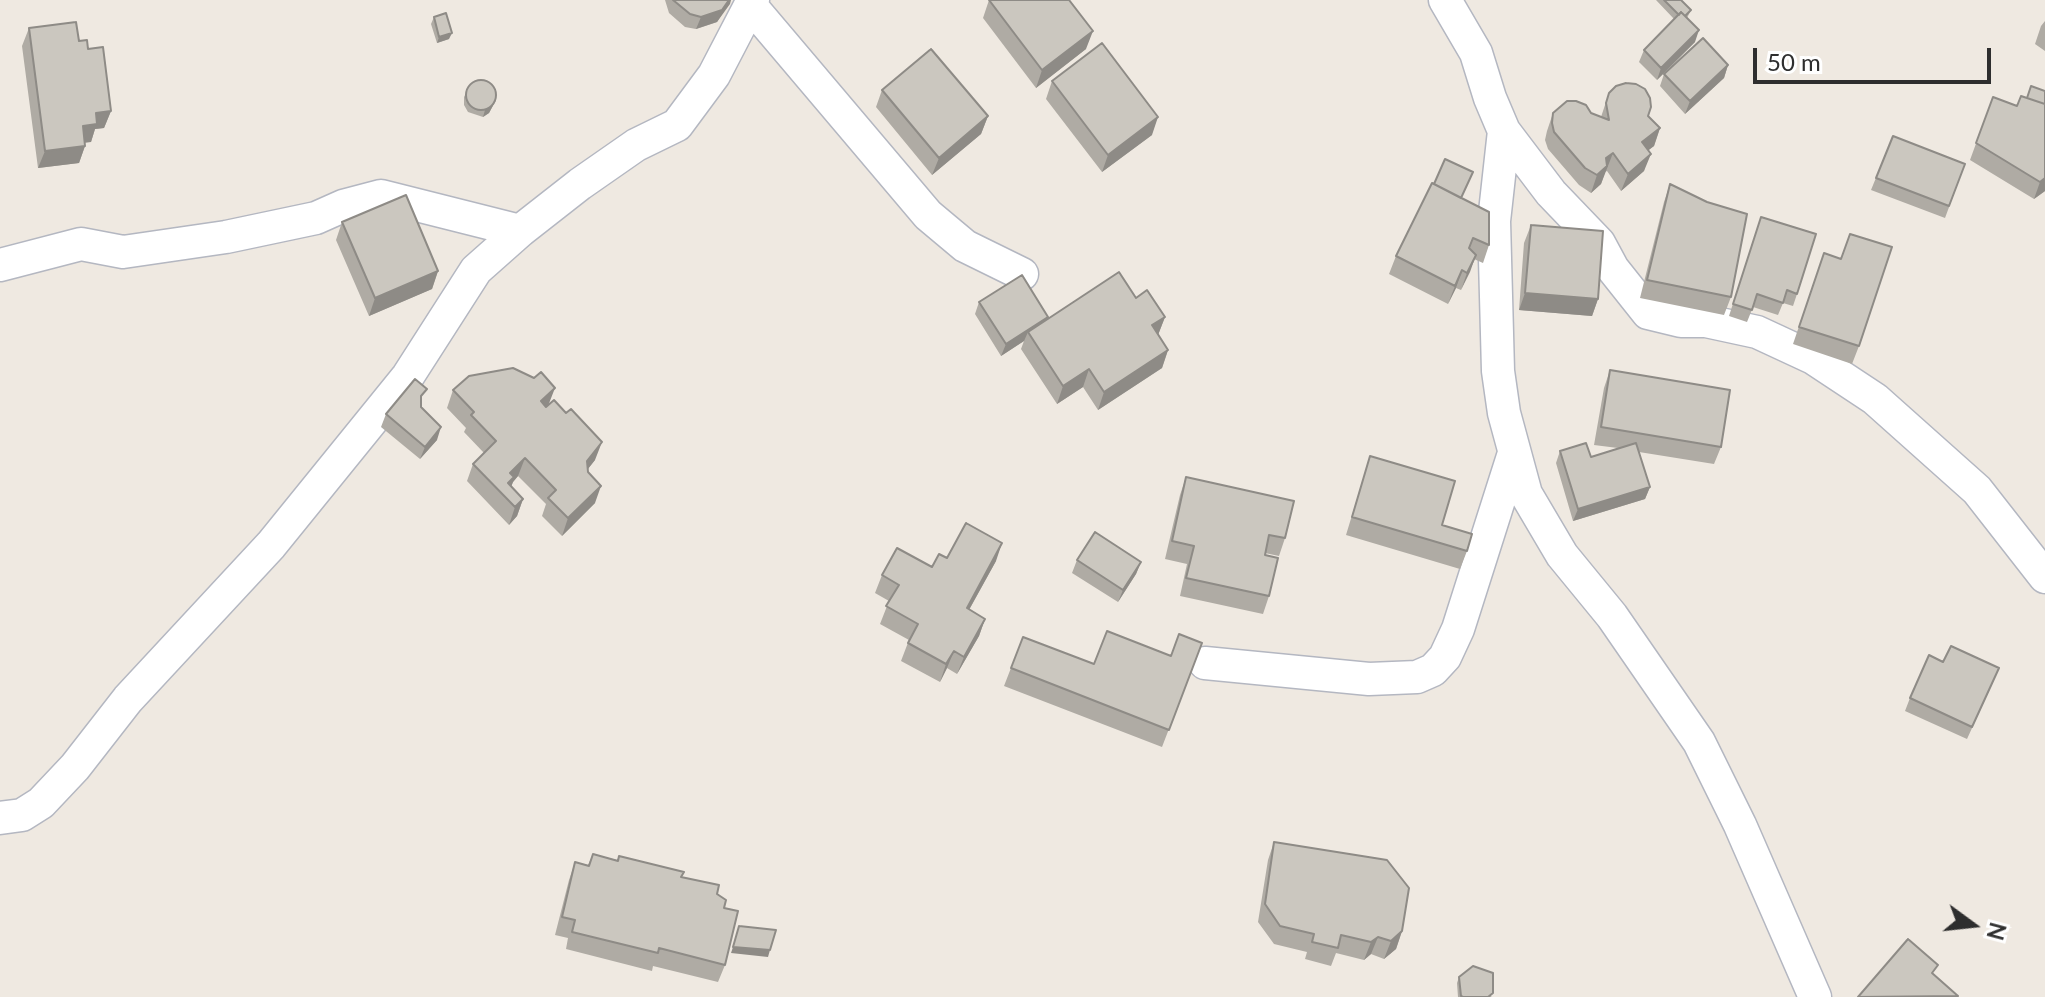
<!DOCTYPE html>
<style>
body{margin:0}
#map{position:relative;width:2045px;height:997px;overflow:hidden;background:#efe9e1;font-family:Lato,sans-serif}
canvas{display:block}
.north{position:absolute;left:1933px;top:885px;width:80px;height:80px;-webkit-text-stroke:6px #fff;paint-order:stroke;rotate:105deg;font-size:22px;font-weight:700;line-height:32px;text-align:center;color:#2e2e2e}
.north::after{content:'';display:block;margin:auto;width:28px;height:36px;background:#2e2e2e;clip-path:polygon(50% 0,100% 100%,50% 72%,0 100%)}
.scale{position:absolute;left:1753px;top:48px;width:238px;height:36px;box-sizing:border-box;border:4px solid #2e2e2e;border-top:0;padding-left:10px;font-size:24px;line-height:28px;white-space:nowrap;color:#2e2e2e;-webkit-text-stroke:6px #fff;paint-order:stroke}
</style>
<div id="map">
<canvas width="2045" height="997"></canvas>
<div class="north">N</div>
<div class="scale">50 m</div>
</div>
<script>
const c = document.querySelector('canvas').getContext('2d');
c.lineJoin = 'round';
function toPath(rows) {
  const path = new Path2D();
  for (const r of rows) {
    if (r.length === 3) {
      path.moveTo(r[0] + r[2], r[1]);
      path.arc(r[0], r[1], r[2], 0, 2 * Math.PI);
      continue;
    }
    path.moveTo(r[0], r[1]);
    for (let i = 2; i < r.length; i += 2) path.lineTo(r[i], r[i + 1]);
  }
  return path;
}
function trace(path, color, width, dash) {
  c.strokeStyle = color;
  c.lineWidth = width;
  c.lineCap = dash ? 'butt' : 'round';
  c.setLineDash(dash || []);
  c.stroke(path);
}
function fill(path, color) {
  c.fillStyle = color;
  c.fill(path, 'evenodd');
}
const minor = toPath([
 [1445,0,1476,53,1490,98,1504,131,1494,221,1498,371,1504,413,1526,494,1562,555,1612,616,1699,742,1740,825,1815,997],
 [751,6,928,215,965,246,1022,274],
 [1504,131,1551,193,1599,243,1613,269,1648,313,1681,321,1706,321,1757,332,1813,358,1875,399,1977,490,2045,577],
 [0,265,81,244,123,252,226,237,316,218,343,206,381,196,520,231],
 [1205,663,1369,679,1417,677,1433,670,1445,657,1458,629,1514,453],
 [0,818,22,815,41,803,75,767,128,699,271,545,408,376,476,270,520,231,580,184,636,145,677,125,714,75,753,0]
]);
trace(minor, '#b4b7c1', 35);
trace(minor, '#fff', 32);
fill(toPath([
 [665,0,731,0,717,22,696,29,685,27,669,13],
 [989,0,1086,49,1036,88,983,18],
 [1656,0,1681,0,1691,10,1687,18,1695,42,1657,80,1639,62,1644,50,1674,19],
 [434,17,449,39,437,43,431,24],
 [2045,21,2045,51,2035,44,2041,26],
 [29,28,88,49,111,111,104,128,95,129,91,142,85,142,85,146,79,163,38,168,22,46],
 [1728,65,1724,78,1685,114,1660,86,1664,74],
 [1052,81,1152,135,1102,172,1046,99],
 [882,90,988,116,981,134,932,175,876,107],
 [467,91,496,100,489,113,483,117,468,112,464,105,464,97],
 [1609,93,1648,116,1660,128,1654,146,1648,150,1644,171,1621,191,1607,171,1605,172,1601,184,1591,193,1579,185,1548,149,1545,140,1547,131,1553,113,1591,113,1601,117],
 [1993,97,2045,191,2034,199,1970,160],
 [1893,136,1965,164,1945,218,1871,190],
 [1670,184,1731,297,1724,315,1640,298,1664,202],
 [1462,198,1489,245,1483,263,1474,259,1461,290,1456,288,1448,304,1389,274,1396,256],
 [342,222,438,271,432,289,369,316,336,240],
 [1531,225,1598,299,1592,316,1519,310,1524,243],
 [1757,229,1797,294,1793,306,1783,303,1778,315,1753,307,1747,322,1729,316],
 [1824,253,1859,346,1852,364,1793,344],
 [1136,298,1165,317,1158,335,1168,350,1162,368,1098,410,1083,387,1057,404,1021,349,1024,341,1001,356,975,314,979,302,1047,319],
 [1610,370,1721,447,1714,464,1639,452,1650,487,1645,499,1573,521,1556,463,1560,451,1591,457,1618,448,1594,445,1604,388],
 [453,390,548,405,595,460,587,470,595,503,562,536,542,516,546,504,518,476,513,482,511,486,523,499,517,516,509,525,467,481,473,464,484,453,464,432,466,428,447,408],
 [422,401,421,407,437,440,420,459,381,427,386,414],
 [1370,456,1442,525,1467,551,1460,569,1346,535],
 [1186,477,1285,538,1279,556,1265,553,1269,596,1263,614,1180,596,1187,564,1165,559,1180,495],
 [947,558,996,561,969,610,985,619,979,636,957,674,947,668,940,682,901,661,909,640,880,624,889,601,875,593,882,575,932,567],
 [1077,560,1141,562,1136,574,1118,602,1072,573],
 [1023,637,1094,664,1171,656,1202,643,1162,747,1004,686],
 [1943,662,1994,680,1967,739,1905,711,1910,698],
 [1274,842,1402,931,1396,949,1384,959,1371,954,1364,960,1336,953,1331,966,1305,959,1307,952,1274,944,1258,922,1268,860],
 [593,854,617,860,619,856,682,877,717,894,724,908,725,965,718,982,653,966,652,971,566,949,568,938,555,935,569,880,575,862,588,865],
 [1459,977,1492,997,1458,997,1457,983]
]), '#afaba4');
fill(toPath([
 [729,0,731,0,730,4,717,22,696,29,701,17],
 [1699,30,1695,42,1657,80,1661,68],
 [1093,31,1086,49,1036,88,1042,70],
 [452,33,449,39,437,43,439,37],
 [1728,65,1724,78,1685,114,1690,101],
 [496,100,489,113,483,117,485,110],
 [111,111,104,128,95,129,91,142,76,144,83,126,96,113],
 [988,116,981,134,932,175,939,158],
 [1158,117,1152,135,1102,172,1108,155],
 [1660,128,1654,146,1636,160,1642,142],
 [85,146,79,163,38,168,45,151],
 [1613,153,1601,184,1591,193,1597,175,1606,158],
 [1651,154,1644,171,1621,191,1628,174],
 [2045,178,2045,191,2034,199,2040,182],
 [1476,255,1470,272,1461,290,1467,273],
 [1462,270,1456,288,1448,304,1455,286],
 [438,271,432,289,369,316,375,298],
 [1525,293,1598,299,1592,316,1519,310],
 [1048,317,1043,329,1028,332,1024,341,1001,356,1006,344],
 [1165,317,1158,335,1152,325],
 [1168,350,1162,368,1098,410,1104,392],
 [1089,369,1083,387,1057,404,1063,386],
 [555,388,548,406,534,419,541,401],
 [441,427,437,440,420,459,425,447],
 [602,442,595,460,580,479,587,461],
 [525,458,518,476,513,482,508,495,510,473],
 [601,486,595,503,562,536,568,518],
 [1650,487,1645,499,1573,521,1578,509],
 [523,499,517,516,509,525,515,507],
 [1002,543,996,561,960,626,967,608],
 [1141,562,1136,574,1118,602,1123,590],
 [985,619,979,636,957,674,964,657],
 [954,651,947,668,940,682,946,664],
 [1402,931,1396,949,1384,959,1391,941],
 [1378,937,1371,954,1364,960,1371,942],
 [733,947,770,950,768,957,731,953]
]), '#8e8b86');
const building = toPath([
 [673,0,729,0,722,10,701,17,690,14,673,0],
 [989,0,1069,0,1093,31,1042,70,989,0],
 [1664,0,1681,0,1691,10,1685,16,1681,12,1679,15,1664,0],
 [1681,12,1699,30,1661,68,1644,50,1681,12],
 [446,13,452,33,439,37,434,17,446,13],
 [76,22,79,41,87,40,88,49,103,47,111,111,96,113,97,124,83,126,85,146,45,151,29,28,76,22],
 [1703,38,1728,65,1690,101,1664,74,1703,38],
 [1102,43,1158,117,1108,155,1052,81,1102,43],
 [931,49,988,116,939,158,882,90,931,49],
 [481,95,15],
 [1626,83,1636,84,1645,89,1650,98,1651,107,1648,116,1660,128,1642,142,1651,154,1628,174,1613,153,1606,158,1607,166,1597,175,1585,168,1554,132,1552,123,1553,113,1567,101,1576,101,1586,105,1591,113,1609,120,1606,103,1609,93,1616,86,1626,83],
 [2031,86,2045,91,2045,104,2027,98,2031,86],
 [2021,96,2045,104,2045,178,2040,182,1976,143,1993,97,2017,106,2021,96],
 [1893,136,1965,164,1949,206,1876,178,1893,136],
 [1445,159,1473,172,1461,198,1434,184,1445,159],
 [1432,183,1489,212,1489,245,1473,238,1469,248,1476,255,1467,273,1462,270,1455,286,1396,256,1432,183],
 [1670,184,1707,202,1747,214,1731,297,1647,280,1670,184],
 [406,195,438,271,375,298,342,222,406,195],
 [1761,217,1816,234,1797,294,1787,290,1783,303,1757,294,1752,310,1733,304,1761,217],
 [1531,225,1603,231,1598,299,1525,293,1531,225],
 [1850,234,1892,247,1859,346,1799,327,1824,253,1841,259,1850,234],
 [1119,272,1136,298,1147,290,1165,317,1152,325,1168,350,1104,392,1089,369,1063,386,1028,332,1119,272],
 [1022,275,1048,317,1006,344,979,302,1022,275],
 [513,368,534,378,541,372,555,388,541,401,546,407,554,400,566,413,571,409,602,442,587,461,588,472,601,486,568,518,548,498,556,490,525,458,510,473,514,477,508,483,523,499,515,507,473,464,496,441,471,415,474,412,453,390,469,376,513,368],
 [1610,370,1730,390,1721,447,1601,427,1610,370],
 [415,379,427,389,421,396,421,407,441,427,425,447,386,414,415,379],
 [1586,443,1591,457,1636,443,1650,487,1578,509,1560,451,1586,443],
 [1370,456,1455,481,1442,525,1472,534,1467,551,1352,517,1370,456],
 [1186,477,1294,501,1285,538,1269,535,1265,555,1278,558,1269,596,1186,578,1194,546,1172,541,1186,477],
 [966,523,1002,543,967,608,985,619,964,657,954,651,946,664,908,643,918,624,886,606,899,585,882,575,897,548,932,567,939,554,947,558,966,523],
 [1095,532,1141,562,1123,590,1077,560,1095,532],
 [1107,631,1171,656,1179,634,1202,643,1169,730,1011,668,1023,637,1094,664,1107,631],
 [1951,646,1999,668,1972,727,1910,698,1929,655,1943,662,1951,646],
 [1274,842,1387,860,1409,888,1402,931,1391,941,1378,937,1371,942,1341,935,1338,948,1312,942,1314,934,1280,926,1265,904,1274,842],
 [593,854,618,861,619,856,684,872,681,877,719,885,717,894,726,900,724,908,738,911,725,965,659,948,658,953,572,932,575,920,562,917,575,862,589,866,593,854],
 [739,926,776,930,770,950,733,947,739,926],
 [1908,939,1938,965,1932,973,1958,996,1858,997,1908,939],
 [1473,966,1493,973,1493,993,1488,997,1463,997,1461,996,1459,977,1473,966]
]);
fill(building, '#cbc7bf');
trace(building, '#8e8b86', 2);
</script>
